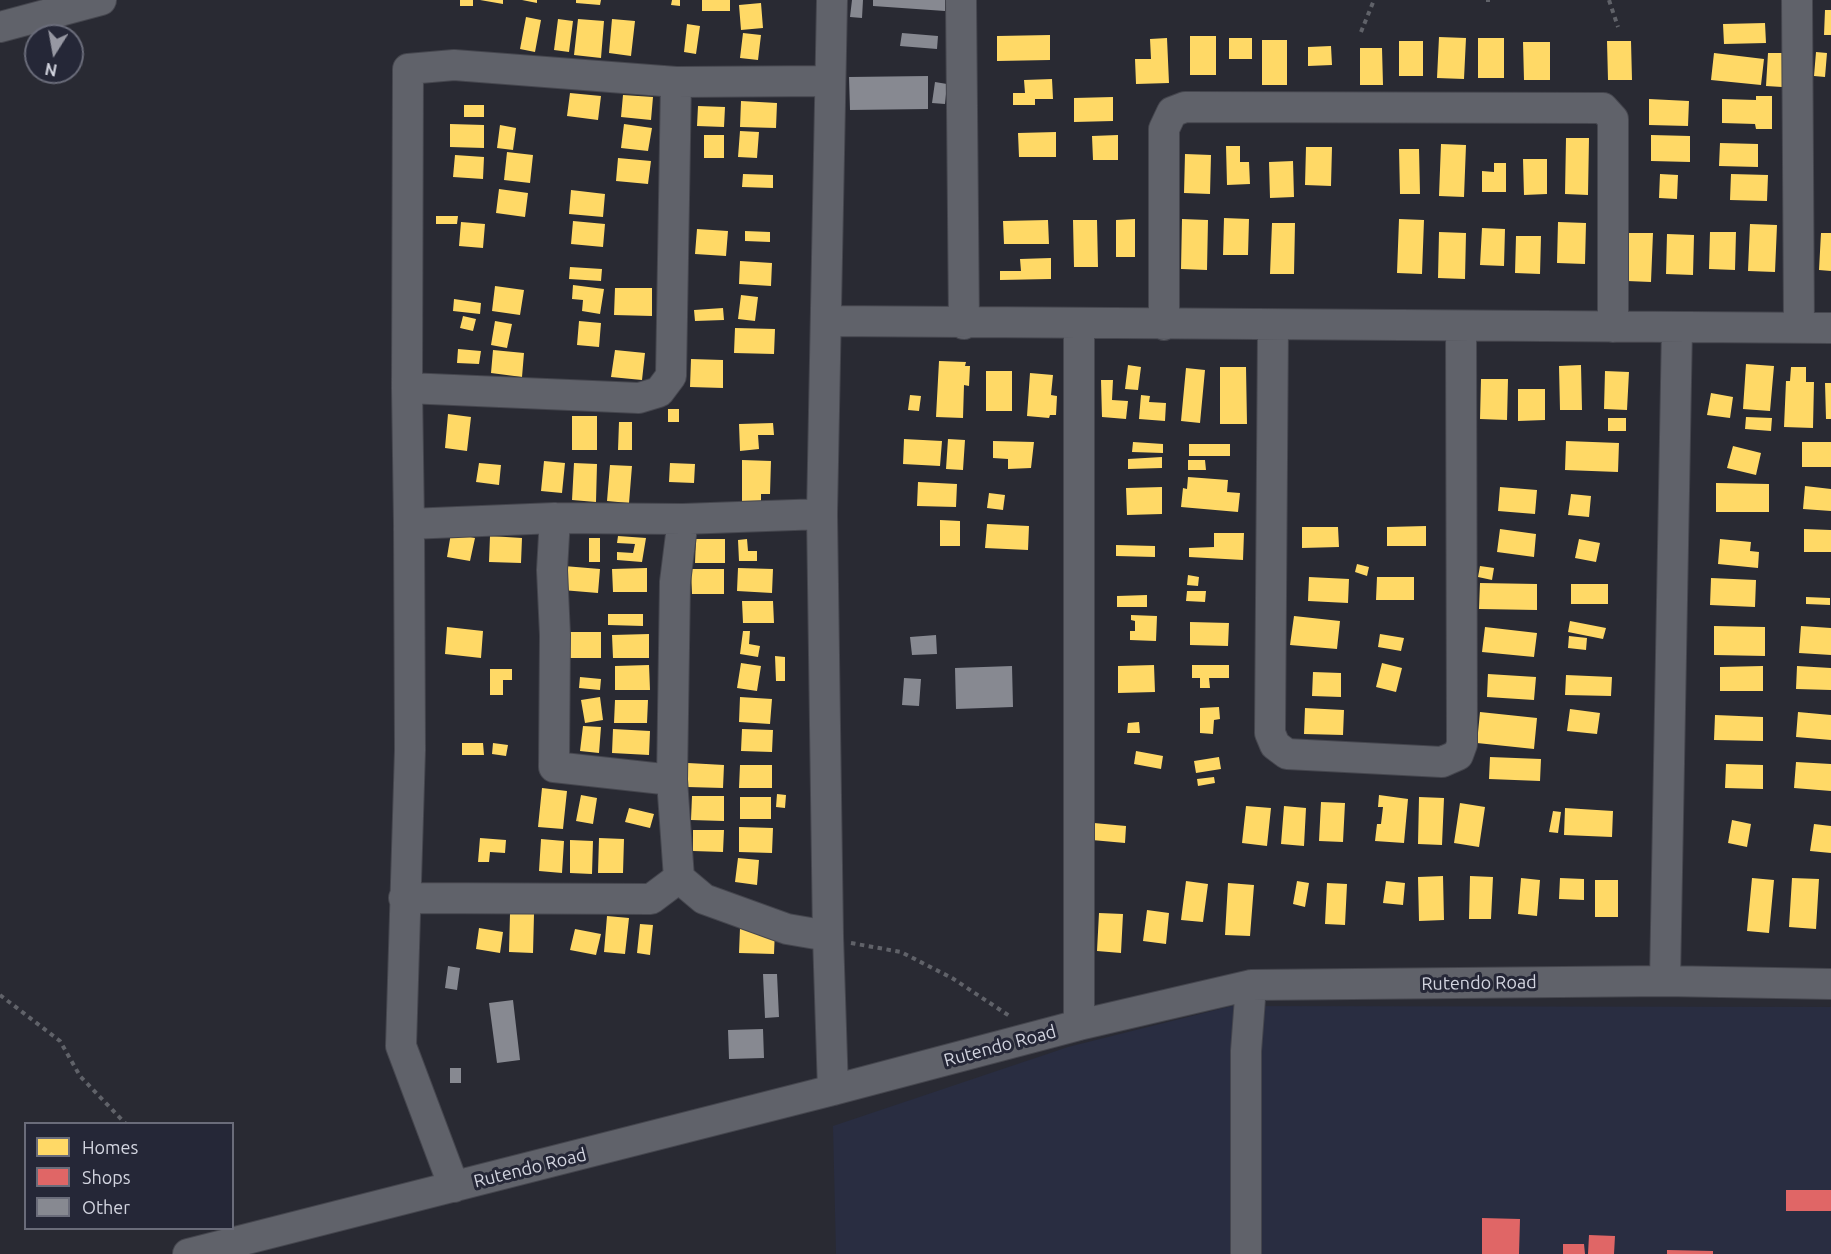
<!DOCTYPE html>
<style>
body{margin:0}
#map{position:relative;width:1831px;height:1254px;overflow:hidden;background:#292a33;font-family:Ubuntu,sans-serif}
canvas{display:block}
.legend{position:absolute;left:24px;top:1122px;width:210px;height:108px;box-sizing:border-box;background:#252737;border:2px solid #6a6c7a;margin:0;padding:8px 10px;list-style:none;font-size:18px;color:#d2d4df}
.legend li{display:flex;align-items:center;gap:12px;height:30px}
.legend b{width:30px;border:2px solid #6a6c7a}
.north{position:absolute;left:24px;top:24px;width:60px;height:60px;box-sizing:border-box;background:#252737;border:2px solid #6a6c7a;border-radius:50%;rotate:191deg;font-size:16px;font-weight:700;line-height:24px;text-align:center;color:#d2d4df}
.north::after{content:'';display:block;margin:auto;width:21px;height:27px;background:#9798a3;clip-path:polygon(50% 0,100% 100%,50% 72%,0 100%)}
</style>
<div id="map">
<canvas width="1831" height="1254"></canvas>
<ul class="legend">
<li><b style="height:16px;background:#ffd966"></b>Homes</li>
<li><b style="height:16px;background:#e06666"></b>Shops</li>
<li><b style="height:16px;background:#878991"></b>Other</li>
</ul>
<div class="north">N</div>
</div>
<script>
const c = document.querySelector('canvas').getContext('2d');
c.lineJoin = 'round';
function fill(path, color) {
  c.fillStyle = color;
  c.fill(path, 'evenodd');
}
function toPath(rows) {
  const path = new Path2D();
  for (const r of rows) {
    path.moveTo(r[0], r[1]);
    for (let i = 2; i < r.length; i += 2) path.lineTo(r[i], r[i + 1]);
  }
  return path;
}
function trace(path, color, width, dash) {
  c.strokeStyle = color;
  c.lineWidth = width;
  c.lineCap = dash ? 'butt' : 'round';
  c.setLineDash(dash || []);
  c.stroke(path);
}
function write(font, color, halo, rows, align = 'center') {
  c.font = font + ' Ubuntu,sans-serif';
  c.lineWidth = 6;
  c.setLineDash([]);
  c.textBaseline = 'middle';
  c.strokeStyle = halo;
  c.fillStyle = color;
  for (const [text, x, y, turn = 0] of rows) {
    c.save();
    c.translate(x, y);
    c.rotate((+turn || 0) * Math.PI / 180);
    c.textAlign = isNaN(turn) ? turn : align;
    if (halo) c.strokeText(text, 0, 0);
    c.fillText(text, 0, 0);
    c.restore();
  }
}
fill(toPath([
 [1232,1006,1831,1007,1831,1254,836,1254,833,1126,1068,1047]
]), '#292d41');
fill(toPath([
 [460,0,473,0,473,6,460,6],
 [480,0,503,0,503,4],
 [522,0,537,0,537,3],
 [576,0,601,0,600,5,576,3],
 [672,0,680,0,680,6,671,5],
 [702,0,730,0,730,11,702,11],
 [761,3,763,28,741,30,739,5],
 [1825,10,1831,10,1831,35,1824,35],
 [526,17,541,20,535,52,520,49],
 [558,19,573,21,569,52,554,50],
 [578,19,604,21,601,58,574,55],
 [612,19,635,21,631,56,609,53],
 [1765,23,1766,43,1724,44,1723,24],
 [687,24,700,26,696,54,684,52],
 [743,33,761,35,758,60,740,58],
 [1050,35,1050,60,997,61,997,36],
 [1190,36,1216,36,1216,75,1190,75],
 [1439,37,1466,38,1464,79,1437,78],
 [1167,38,1169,83,1136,84,1135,59,1151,59,1150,39],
 [1229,38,1252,38,1252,59,1229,59],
 [1478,38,1504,38,1504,78,1478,78],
 [1262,40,1287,40,1287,85,1262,85],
 [1399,41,1423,41,1423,76,1399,76],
 [1607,41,1631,41,1632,80,1608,80],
 [1523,42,1550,42,1550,80,1524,80],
 [1331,46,1332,65,1308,66,1308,47],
 [1360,48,1382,48,1383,85,1360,85],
 [1816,52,1827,53,1825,77,1814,76],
 [1714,53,1764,59,1761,85,1711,80],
 [1768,53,1783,53,1782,87,1766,86],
 [1052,79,1053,99,1035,99,1035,105,1013,105,1013,93,1025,93,1024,80],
 [570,93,601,96,598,120,567,116],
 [623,95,653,97,651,120,621,117],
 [1756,96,1772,96,1772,129,1756,129,1755,124,1722,123,1722,99,1756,100],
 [1113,97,1113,121,1074,122,1074,98],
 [1649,99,1689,101,1688,126,1649,125],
 [741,101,777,103,776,128,740,127],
 [464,105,484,105,484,117,464,117],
 [698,106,725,107,724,127,697,126],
 [450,124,484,125,484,148,450,147],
 [624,124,652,128,648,151,621,148],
 [500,125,516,128,513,150,497,148],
 [740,131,759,132,757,158,738,157],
 [1056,132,1056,157,1019,157,1018,133],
 [704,135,724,135,724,158,704,158],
 [1118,135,1118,160,1093,160,1092,136],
 [1651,135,1690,136,1690,162,1651,161],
 [1566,138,1589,138,1588,195,1565,194],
 [1720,143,1758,144,1758,167,1719,166],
 [1441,144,1466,145,1464,197,1439,196],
 [1226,146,1240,146,1240,162,1249,162,1250,184,1227,185],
 [1306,147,1332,147,1331,186,1305,185],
 [1399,149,1419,149,1420,194,1400,194],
 [507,152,533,155,530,183,504,180],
 [1185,154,1211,155,1210,194,1184,193],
 [455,155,484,157,483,179,453,177],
 [618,158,651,161,648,184,616,181],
 [1523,159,1547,159,1547,194,1524,195],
 [1293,161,1294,197,1270,198,1269,162],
 [1494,163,1506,163,1506,192,1482,192,1482,171,1494,172],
 [743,174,773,175,773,188,742,187],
 [1660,174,1678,175,1677,199,1659,198],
 [1731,174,1768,175,1767,201,1730,200],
 [499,189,528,193,525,217,496,213],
 [571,190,605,194,603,217,569,214],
 [436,216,458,216,457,224,436,224],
 [1224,218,1249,219,1248,255,1223,255],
 [1135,219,1135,257,1116,257,1116,220],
 [1182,219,1208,220,1207,270,1181,269],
 [1399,219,1424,220,1422,274,1397,273],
 [1048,220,1049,244,1004,244,1003,221],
 [1073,220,1097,220,1098,267,1074,267],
 [573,221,605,224,603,247,571,244],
 [461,222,485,224,483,248,459,246],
 [1558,222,1586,223,1585,264,1557,263],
 [1272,223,1295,223,1294,274,1270,274],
 [1750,224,1777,225,1775,272,1748,271],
 [1482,228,1505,229,1504,266,1480,265],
 [697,229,728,231,726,256,695,254],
 [745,231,770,232,770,242,745,241],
 [1439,232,1466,233,1465,279,1438,278],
 [1710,232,1736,232,1735,270,1709,269],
 [1629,233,1653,233,1651,282,1627,281],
 [1821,233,1831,233,1831,271,1819,270],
 [1667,234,1694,235,1693,275,1666,274],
 [1516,236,1541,236,1540,274,1515,273],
 [1051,258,1051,279,1000,280,1000,271,1021,271,1020,259],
 [740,261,772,263,771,286,739,284],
 [570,267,602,269,601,281,569,279],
 [573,285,604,289,600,314,582,311,583,300,572,299],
 [495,286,524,290,520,315,492,311],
 [615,288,652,288,652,316,614,315],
 [741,295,758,297,755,321,738,319],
 [454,299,481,303,480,314,453,311],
 [723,308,724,320,695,321,694,310],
 [463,316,476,319,473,331,460,328],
 [495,321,512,324,507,348,491,345],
 [579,321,601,323,599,347,577,345],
 [735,328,775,329,774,354,734,353],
 [458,349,481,351,479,364,457,363],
 [493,350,524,353,522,377,491,373],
 [615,350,645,353,642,380,611,377],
 [691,359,723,360,723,388,690,387],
 [939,361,966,362,965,366,970,366,969,386,964,385,963,418,936,417],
 [1746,364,1774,366,1770,411,1743,409],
 [1128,365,1141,367,1138,390,1125,389],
 [1581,365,1582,410,1560,410,1559,366],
 [1220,367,1246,367,1247,424,1220,424],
 [1791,367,1806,367,1806,382,1814,382,1813,428,1784,427,1786,381,1790,381],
 [1186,368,1205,370,1200,423,1181,421],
 [986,371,1012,371,1012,411,986,411],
 [1605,371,1629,372,1627,410,1604,409],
 [1030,373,1053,375,1051,395,1057,396,1056,415,1050,415,1049,418,1027,416],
 [1481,379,1508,379,1507,420,1480,419],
 [1101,380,1113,380,1112,400,1128,401,1126,419,1102,417],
 [1825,383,1831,383,1831,419,1826,419],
 [1518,389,1545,389,1545,420,1518,421],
 [1711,393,1733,397,1730,418,1707,415],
 [910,395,921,396,919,411,908,410],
 [1141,395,1150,396,1149,402,1166,403,1165,421,1139,419],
 [668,409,679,409,679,422,668,422],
 [448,414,471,417,467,451,445,448],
 [572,416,597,416,597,450,572,450],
 [1746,417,1772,418,1771,431,1745,429],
 [1608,418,1626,418,1626,431,1608,431],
 [619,422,632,422,632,450,618,450],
 [773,423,774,435,758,435,759,449,740,451,739,424],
 [904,439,942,441,940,466,903,464],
 [948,439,965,440,963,470,946,469],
 [993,441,1034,442,1031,468,1008,469,1008,459,993,458],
 [1566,441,1619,443,1618,472,1565,470],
 [1133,442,1163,444,1163,453,1132,452],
 [1802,442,1831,442,1831,467,1802,467],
 [1189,444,1230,444,1230,456,1189,456],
 [1733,446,1761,453,1756,475,1727,468],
 [1162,457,1162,468,1128,469,1128,459],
 [742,460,771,461,770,494,761,494,761,505,742,504],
 [1188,460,1205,460,1206,470,1188,470],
 [544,461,565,463,562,493,541,491],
 [479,463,501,465,499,485,476,482],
 [574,463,597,464,596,502,572,500],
 [670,463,695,464,694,483,669,482],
 [610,465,632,466,629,503,607,501],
 [1188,477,1228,480,1227,492,1240,493,1238,512,1181,507,1183,488,1187,489],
 [918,482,957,484,956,507,917,506],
 [1716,483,1769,484,1769,512,1716,512],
 [1805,486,1831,489,1831,511,1803,509],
 [1162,487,1162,514,1127,515,1126,488],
 [1500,487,1537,490,1535,514,1498,511],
 [989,493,1005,495,1003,510,987,508],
 [1571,494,1591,496,1589,517,1568,515],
 [940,520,960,521,960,546,940,546],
 [987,524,1029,526,1028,550,985,548],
 [1426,526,1426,546,1387,546,1387,527],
 [1302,527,1338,527,1339,547,1302,548],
 [1500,529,1536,534,1534,557,1497,552],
 [1804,529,1831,530,1831,552,1804,552],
 [451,533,475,538,470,561,447,557],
 [1214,533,1244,533,1243,560,1189,557,1189,548,1214,547],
 [490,536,522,538,521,563,489,562],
 [618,536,646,538,642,562,617,560,617,552,633,553,635,544,617,543],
 [589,538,600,538,600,562,589,562],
 [696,539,725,539,725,563,695,563],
 [747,539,748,551,757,551,757,561,739,561,738,540],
 [1579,539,1600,543,1596,562,1575,558],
 [1720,539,1751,542,1750,551,1759,552,1758,568,1718,564],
 [1116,545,1155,546,1155,557,1116,556],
 [1357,564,1369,567,1367,576,1355,572],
 [564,566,600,569,598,593,562,590],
 [1480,566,1494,568,1492,580,1478,577],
 [647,568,647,592,613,592,612,569],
 [738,568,773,569,772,593,737,591],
 [691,569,724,569,724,594,692,594],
 [1188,575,1199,577,1198,586,1187,585],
 [1309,577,1349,579,1348,603,1308,601],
 [1377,577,1414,577,1414,600,1376,600],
 [1711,578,1756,580,1755,607,1710,605],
 [1480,583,1537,584,1537,610,1479,609],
 [1571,584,1608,584,1608,604,1571,604],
 [1187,591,1206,591,1205,602,1186,601],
 [1147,595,1147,607,1117,607,1117,596],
 [1806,597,1830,598,1830,605,1806,604],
 [742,601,773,601,774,623,743,623],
 [608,614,643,614,643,626,608,625],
 [1131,615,1157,616,1156,641,1130,640,1130,631,1135,631,1135,621,1131,620],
 [1294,616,1340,621,1337,649,1290,645],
 [1570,621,1606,628,1603,639,1568,632],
 [1190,622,1229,623,1228,646,1190,645],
 [1714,626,1765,627,1765,656,1714,655],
 [1801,626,1831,628,1831,655,1799,653],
 [447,627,483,631,481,658,445,654],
 [1485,627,1537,633,1534,657,1482,652],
 [743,631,750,631,749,644,760,646,758,657,740,654],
 [567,632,601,632,601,658,568,658],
 [649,634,649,658,613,658,612,635],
 [1380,634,1404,638,1401,651,1378,647],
 [1569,636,1587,638,1586,650,1568,648],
 [775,656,785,657,785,681,776,681],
 [741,663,761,666,757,691,737,688],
 [1382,663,1402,668,1396,692,1376,687],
 [649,665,650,690,615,690,615,666],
 [1154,665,1155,692,1118,693,1118,666],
 [1192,665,1229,665,1229,678,1209,678,1210,688,1200,688,1200,678,1192,678],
 [1763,666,1763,691,1720,691,1720,667],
 [1797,666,1831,668,1831,690,1796,689],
 [490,669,512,669,512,680,503,680,503,695,490,695],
 [1313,672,1341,673,1341,697,1312,696],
 [1488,674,1536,677,1534,700,1487,697],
 [1566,675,1612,677,1611,696,1565,695],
 [580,677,601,679,600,690,579,688],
 [600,697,603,720,585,723,581,700],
 [740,697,772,699,770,724,739,722],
 [615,700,648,700,647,723,614,723],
 [1219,707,1220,719,1214,720,1213,734,1200,733,1200,708],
 [1305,708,1344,710,1343,735,1304,734],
 [1570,709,1600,713,1597,734,1567,731],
 [1480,712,1537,718,1534,749,1477,743],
 [1798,712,1831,715,1831,740,1796,737],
 [1715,715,1763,717,1763,741,1714,740],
 [1139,722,1140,733,1127,733,1128,723],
 [583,726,601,727,599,753,580,751],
 [613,729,650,731,649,755,612,753],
 [742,729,773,730,772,752,741,751],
 [462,743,483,743,484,755,462,755],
 [493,743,508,745,506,756,492,754],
 [1136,751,1163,756,1161,769,1134,764],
 [1219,757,1221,769,1196,773,1194,761],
 [1490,757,1541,759,1540,781,1489,779],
 [1796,762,1831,764,1831,791,1794,788],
 [688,763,724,765,723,788,687,787],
 [1726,764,1763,765,1763,789,1725,788],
 [740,765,772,765,772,788,739,788],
 [1214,777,1215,783,1198,786,1197,779],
 [542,788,567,791,563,829,538,827],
 [777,794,786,795,785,808,776,807],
 [581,795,597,798,593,824,576,821],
 [1379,795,1408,799,1404,843,1375,841,1377,824,1381,824,1383,807,1378,807],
 [692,796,724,796,724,821,691,820],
 [740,797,771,797,771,819,740,819],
 [1419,797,1444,798,1442,845,1418,844],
 [1321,802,1345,803,1343,842,1319,841],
 [1460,803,1485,807,1479,847,1454,843],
 [1246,806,1271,808,1267,846,1242,843],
 [1284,806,1306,808,1304,846,1281,844],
 [629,808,654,814,650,828,625,822],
 [1565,808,1613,811,1612,837,1564,835],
 [1553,811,1561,812,1558,833,1549,832],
 [1732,820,1751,824,1747,847,1728,843],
 [1094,823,1126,826,1125,843,1092,840],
 [1814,824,1831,826,1831,853,1810,851],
 [739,827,773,828,772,853,739,852],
 [693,830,724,830,723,852,693,851],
 [480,838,506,840,505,853,490,852,489,862,478,862],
 [599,838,624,839,623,873,598,873],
 [541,839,564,841,562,873,539,871],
 [570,840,593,841,592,874,570,873],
 [738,858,759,860,757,885,735,882],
 [1443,876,1444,920,1419,921,1418,877],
 [1470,876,1493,877,1491,919,1469,919],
 [1521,878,1540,880,1537,916,1518,914],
 [1560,878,1584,879,1584,900,1559,899],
 [1752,878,1774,880,1769,933,1747,931],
 [1792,878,1819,879,1816,929,1789,927],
 [1595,880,1618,880,1618,917,1595,917],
 [1186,881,1208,884,1203,922,1181,920],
 [1297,881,1309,883,1305,907,1293,904],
 [1386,881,1405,883,1403,905,1383,903],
 [1228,883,1254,885,1250,936,1225,935],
 [1327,883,1347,884,1345,925,1325,924],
 [1147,910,1169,913,1166,944,1143,941],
 [1099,913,1123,914,1121,953,1097,951],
 [510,914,534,914,533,953,509,952],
 [607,916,629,918,625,954,604,952],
 [640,924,653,925,650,955,637,953],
 [479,928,503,932,500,953,476,949],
 [740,928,775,929,774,954,739,953],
 [575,929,601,934,596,955,570,950]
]), '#ffd966');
fill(toPath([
 [1786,1190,1831,1190,1831,1211,1786,1211],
 [1482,1218,1520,1219,1519,1254,1482,1254],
 [1589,1235,1615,1236,1614,1254,1588,1254],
 [1563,1244,1584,1244,1585,1254,1563,1254],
 [1667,1250,1713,1251,1713,1254,1667,1254]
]), '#e06666');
fill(toPath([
 [852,0,863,0,862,18,850,17],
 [873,0,945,0,945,11,873,6],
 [902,33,938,36,937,49,900,46],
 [928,76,928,109,850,110,849,77],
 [935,82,947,84,945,104,932,103],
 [936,635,937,654,912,655,910,637],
 [1012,666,1013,707,956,709,955,668],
 [904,678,921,679,919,706,902,705],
 [448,966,460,968,457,990,445,988],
 [763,974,777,974,779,1017,765,1018],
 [513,1000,520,1060,497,1063,489,1003],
 [763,1029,764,1058,729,1059,728,1030],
 [450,1068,461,1068,461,1083,450,1083]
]), '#878991');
const minor = toPath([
 [832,0,822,514,828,936,833,1090],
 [961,0,964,324],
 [1797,0,1799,328],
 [0,27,101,0],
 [676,82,671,376,659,392,639,398,407,388,409,524,555,518,683,519,822,514],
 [827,321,1831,328],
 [1079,324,1079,1025],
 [1164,325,1164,129,1172,112,1185,107,1603,108,1613,119,1613,327],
 [1273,325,1270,733,1275,745,1287,754,1442,762,1458,755,1462,744,1461,326],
 [407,388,408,69,454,65,676,82,829,81],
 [555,518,552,570,555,635,554,767,672,780,679,878,704,899,787,929,828,936],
 [409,524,410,750,401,1046,454,1187],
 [672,780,675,582,683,519],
 [404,898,651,899,679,878],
 [1665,981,1677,328],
 [188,1254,833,1090,1079,1025,1251,985,1665,981,1831,984],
 [1246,1254,1246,1051,1251,985]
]);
trace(minor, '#45464e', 32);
trace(toPath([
 [1488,0,1488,2],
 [1609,0,1618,27],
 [1361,32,1374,0],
 [851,943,901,952,952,978,1011,1017],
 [0,995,60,1041,80,1076,126,1124]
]), '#606269', 4, [4.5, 4.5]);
trace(minor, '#60626a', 30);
write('18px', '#d2d4df', '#252737', [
 ["Rutendo Road",1479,983,-1],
 ["Rutendo Road",1000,1046,-15],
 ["Rutendo Road",530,1168,-14]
]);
</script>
